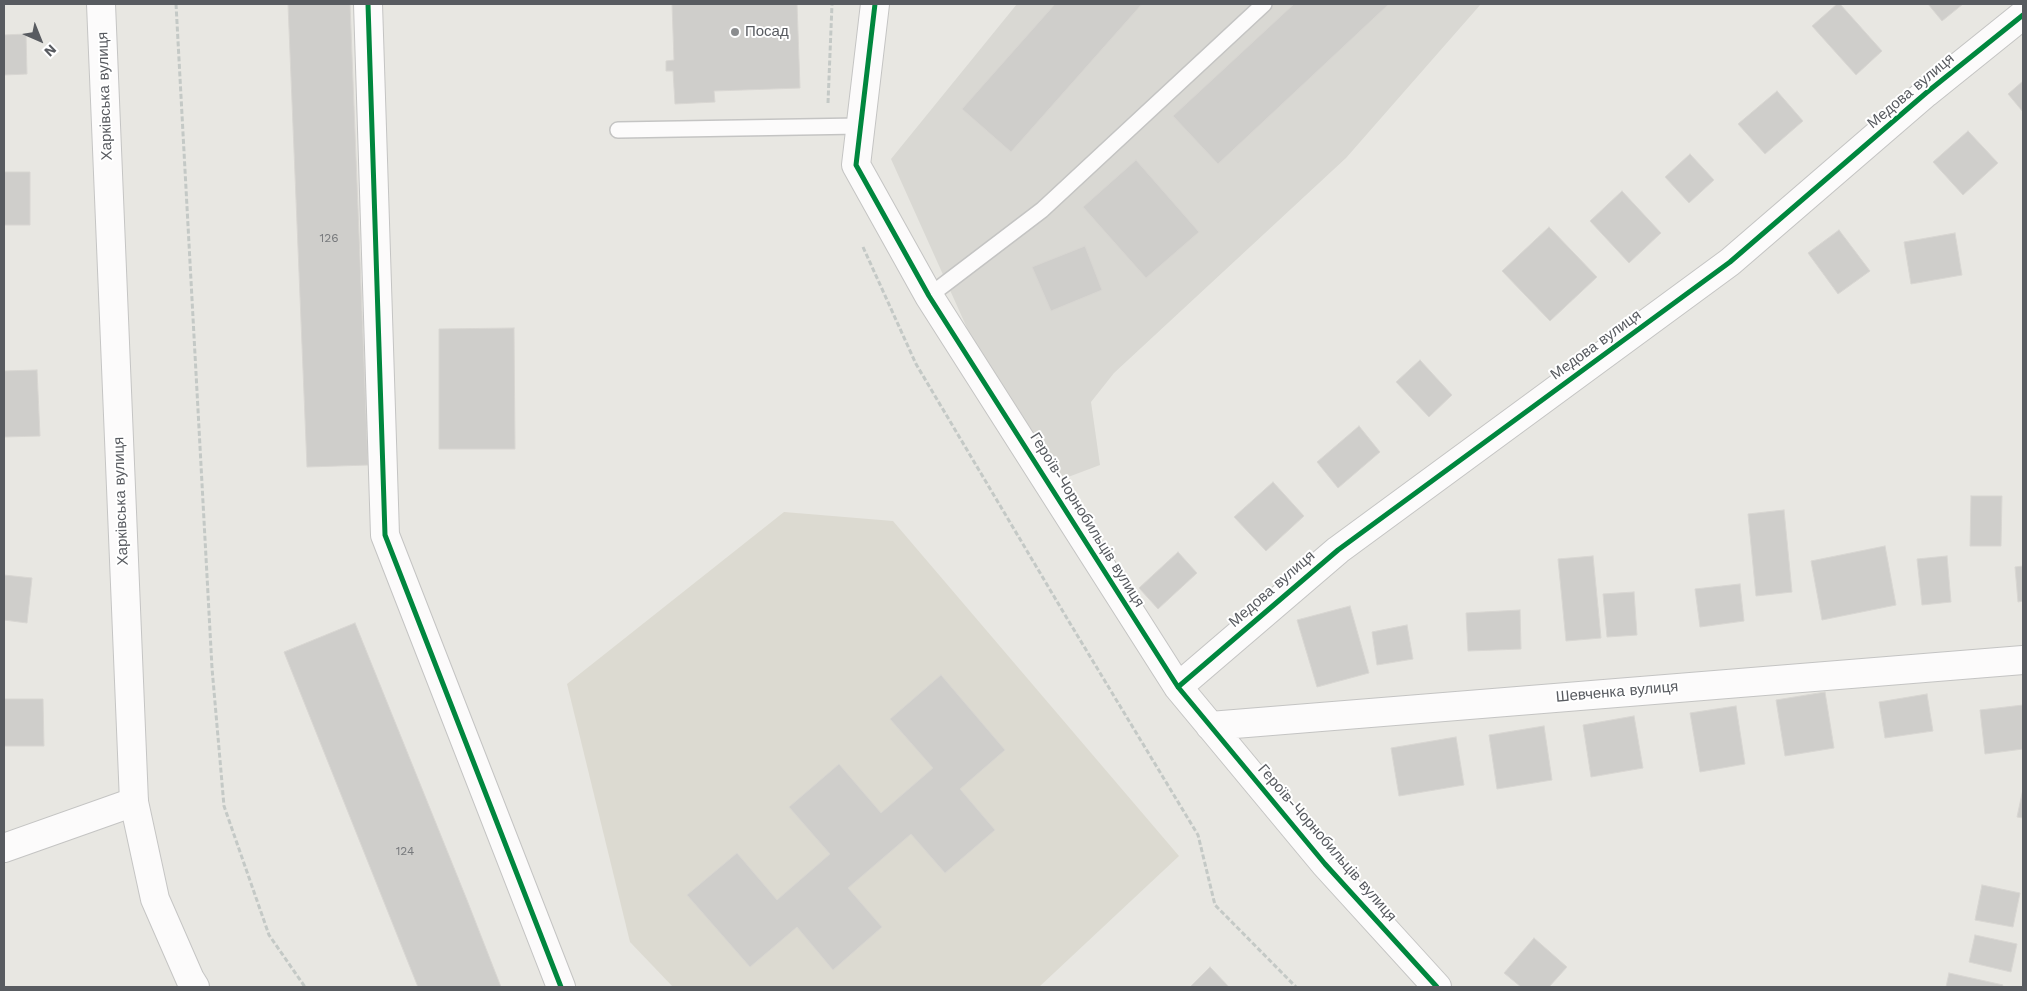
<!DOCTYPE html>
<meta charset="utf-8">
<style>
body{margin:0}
#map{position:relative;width:2027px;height:991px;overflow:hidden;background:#e8e7e2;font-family:"Work Sans",sans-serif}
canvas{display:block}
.frame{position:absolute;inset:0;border:5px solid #585b60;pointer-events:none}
.north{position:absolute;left:15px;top:15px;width:50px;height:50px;-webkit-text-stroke:4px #fff;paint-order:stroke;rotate:136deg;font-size:14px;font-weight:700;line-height:20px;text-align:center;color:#585b60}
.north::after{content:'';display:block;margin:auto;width:18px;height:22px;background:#585b60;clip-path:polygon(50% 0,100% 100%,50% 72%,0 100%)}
</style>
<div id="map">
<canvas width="2027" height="991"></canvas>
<div class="frame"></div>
<div class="north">N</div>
</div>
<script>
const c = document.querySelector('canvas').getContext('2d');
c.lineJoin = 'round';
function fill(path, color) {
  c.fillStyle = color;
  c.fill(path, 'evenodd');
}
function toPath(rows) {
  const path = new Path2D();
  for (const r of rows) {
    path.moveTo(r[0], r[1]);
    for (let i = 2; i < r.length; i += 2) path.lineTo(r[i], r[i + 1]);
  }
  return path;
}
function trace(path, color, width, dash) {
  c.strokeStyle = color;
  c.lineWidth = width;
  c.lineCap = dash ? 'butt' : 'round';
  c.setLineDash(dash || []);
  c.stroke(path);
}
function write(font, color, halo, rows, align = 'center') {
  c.font = font + ' "Work Sans",sans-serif';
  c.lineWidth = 4;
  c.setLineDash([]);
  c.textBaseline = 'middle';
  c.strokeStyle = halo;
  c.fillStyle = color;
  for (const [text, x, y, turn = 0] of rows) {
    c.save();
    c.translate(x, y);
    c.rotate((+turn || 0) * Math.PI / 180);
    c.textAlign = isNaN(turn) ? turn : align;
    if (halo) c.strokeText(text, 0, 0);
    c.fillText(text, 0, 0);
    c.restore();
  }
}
fill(toPath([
 [1017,4,1481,4,1346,158,1114,373,1091,402,1100,465,1039,488,891,159]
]), '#d9d8d3');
fill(toPath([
 [784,512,893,521,1179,856,1039,987,673,987,630,942,567,684]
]), '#dcdad1');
const building = toPath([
 [288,4,350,4,368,465,307,467,288,4],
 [672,4,797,4,800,88,714,91,715,102,675,104,673,71,666,71,666,61,674,60,672,4],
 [1055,4,1142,4,1011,152,962,109,1055,4],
 [1294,4,1389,4,1218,164,1173,116,1294,4],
 [1837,4,1840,4,1882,51,1856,75,1812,26,1837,4],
 [1928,4,1963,4,1942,21,1928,4],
 [26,34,27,74,4,75,4,35,26,34],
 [2023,81,2023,112,2008,94,2023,81],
 [1777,91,1803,121,1765,154,1738,124,1777,91],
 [1968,131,1998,163,1963,195,1933,162,1968,131],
 [1690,154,1714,180,1689,203,1665,177,1690,154],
 [1136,160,1199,232,1146,278,1083,207,1136,160],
 [4,172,30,172,30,225,4,225,4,172],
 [1622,191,1661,233,1629,263,1590,221,1622,191],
 [1549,227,1597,277,1550,321,1502,271,1549,227],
 [1839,230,1870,271,1838,294,1808,253,1839,230],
 [1955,233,1962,275,1911,284,1904,242,1955,233],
 [1085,246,1102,290,1051,311,1032,267,1085,246],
 [514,328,515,449,439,449,439,329,514,328],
 [1420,360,1452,395,1429,417,1396,382,1420,360],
 [37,370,40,436,4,437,4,371,37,370],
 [1359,426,1380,452,1338,488,1317,462,1359,426],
 [1273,482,1304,516,1266,551,1234,517,1273,482],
 [1971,496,2002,496,2001,546,1970,546,1971,496],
 [1784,510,1792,592,1756,596,1748,514,1784,510],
 [1885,546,1896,605,1822,620,1811,561,1885,546],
 [1178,552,1197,573,1158,609,1139,588,1178,552],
 [1593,556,1601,638,1566,641,1558,559,1593,556],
 [1947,556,1951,602,1922,605,1917,559,1947,556],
 [2023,566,2023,601,2018,602,2015,567,2023,566],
 [4,575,32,578,27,623,4,620,4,575],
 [1740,584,1744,621,1700,627,1695,589,1740,584],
 [1634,592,1637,635,1607,637,1603,594,1634,592],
 [1350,606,1369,673,1317,687,1297,620,1350,606],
 [1520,610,1521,649,1468,651,1466,613,1520,610],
 [355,623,467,900,501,987,418,987,284,652,355,623],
 [1407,625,1413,659,1377,665,1372,632,1407,625],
 [941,675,1005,750,960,789,995,830,945,873,911,834,848,888,882,927,833,970,797,927,750,967,687,895,737,853,777,900,830,854,789,807,839,764,881,813,933,768,890,719,941,675],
 [1825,692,1834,748,1785,756,1776,700,1825,692],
 [1927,694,1933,731,1885,738,1879,702,1927,694],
 [4,699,43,699,44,746,4,746,4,699],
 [2023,705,2023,749,1985,754,1980,710,2023,705],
 [1736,706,1745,764,1700,772,1690,713,1736,706],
 [1634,716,1643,768,1591,777,1583,725,1634,716],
 [1544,726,1552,780,1497,789,1489,735,1544,726],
 [1456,737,1464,785,1399,796,1391,748,1456,737],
 [2023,789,2023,818,2017,817,2023,789],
 [1982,885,2020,893,2013,927,1975,920,1982,885],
 [1975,935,2017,944,2011,972,1969,962,1975,935],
 [1534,938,1567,967,1549,987,1521,987,1504,973,1534,938],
 [1210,967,1229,987,1190,987,1210,967],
 [1949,973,2003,985,2002,987,1946,987,1949,973]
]);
fill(building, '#cfcecb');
trace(building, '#d8d6d2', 1);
const lane = toPath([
 [618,130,860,126],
 [929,296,1042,210,1264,4]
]);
const street = toPath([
 [368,4,385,535,561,987],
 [875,4,856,165,929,296,1178,687,1325,864,1437,987],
 [1178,687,1338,550,1730,262,1926,93,2023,15],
 [1210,726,2023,660],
 [4,848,134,802]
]);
const secondary = toPath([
 [101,4,134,802,155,899,190,979,195,987]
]);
trace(lane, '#c4c4c3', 18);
trace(street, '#c4c4c3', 30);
trace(secondary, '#c5c5c4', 30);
trace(toPath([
 [176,4,212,668,224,806,269,935,305,987],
 [828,103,832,4],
 [863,247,916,364,1068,620,1198,835,1215,905,1296,987]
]), '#c4c9c6', 3, [5, 2.5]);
trace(lane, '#fcfbfb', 15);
trace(street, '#fcfbfb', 28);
trace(secondary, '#fcfbfb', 28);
trace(toPath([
 [368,4,385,535,561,987],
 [875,4,856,165,929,296,1178,687,1325,864,1437,987],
 [1178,687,1338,550,1730,262,1926,93,2023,15]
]), '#00873e', 5);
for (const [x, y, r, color] of [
 [735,32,5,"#8a8c8e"]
]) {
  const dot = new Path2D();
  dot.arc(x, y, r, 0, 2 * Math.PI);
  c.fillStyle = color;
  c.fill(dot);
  trace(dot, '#fff', 2);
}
write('12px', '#77797c', null, [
 ["126",329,238],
 ["124",405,851]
]);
write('15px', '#585b60', '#fff', [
 ["Посад",745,32]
], 'left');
write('15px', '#585b60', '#fff', [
 ["Медова вулиця",1911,91,-40],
 ["Харківська вулиця",105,96,-92],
 ["Медова вулиця",1596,345,-36],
 ["Харківська вулиця",121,501,-92],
 ["Героїв-Чорнобильців вулиця",1087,520,58],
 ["Медова вулиця",1272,589,-41],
 ["Шевченка вулиця",1617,692,-5],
 ["Героїв-Чорнобильців вулиця",1327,843,49]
]);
</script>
